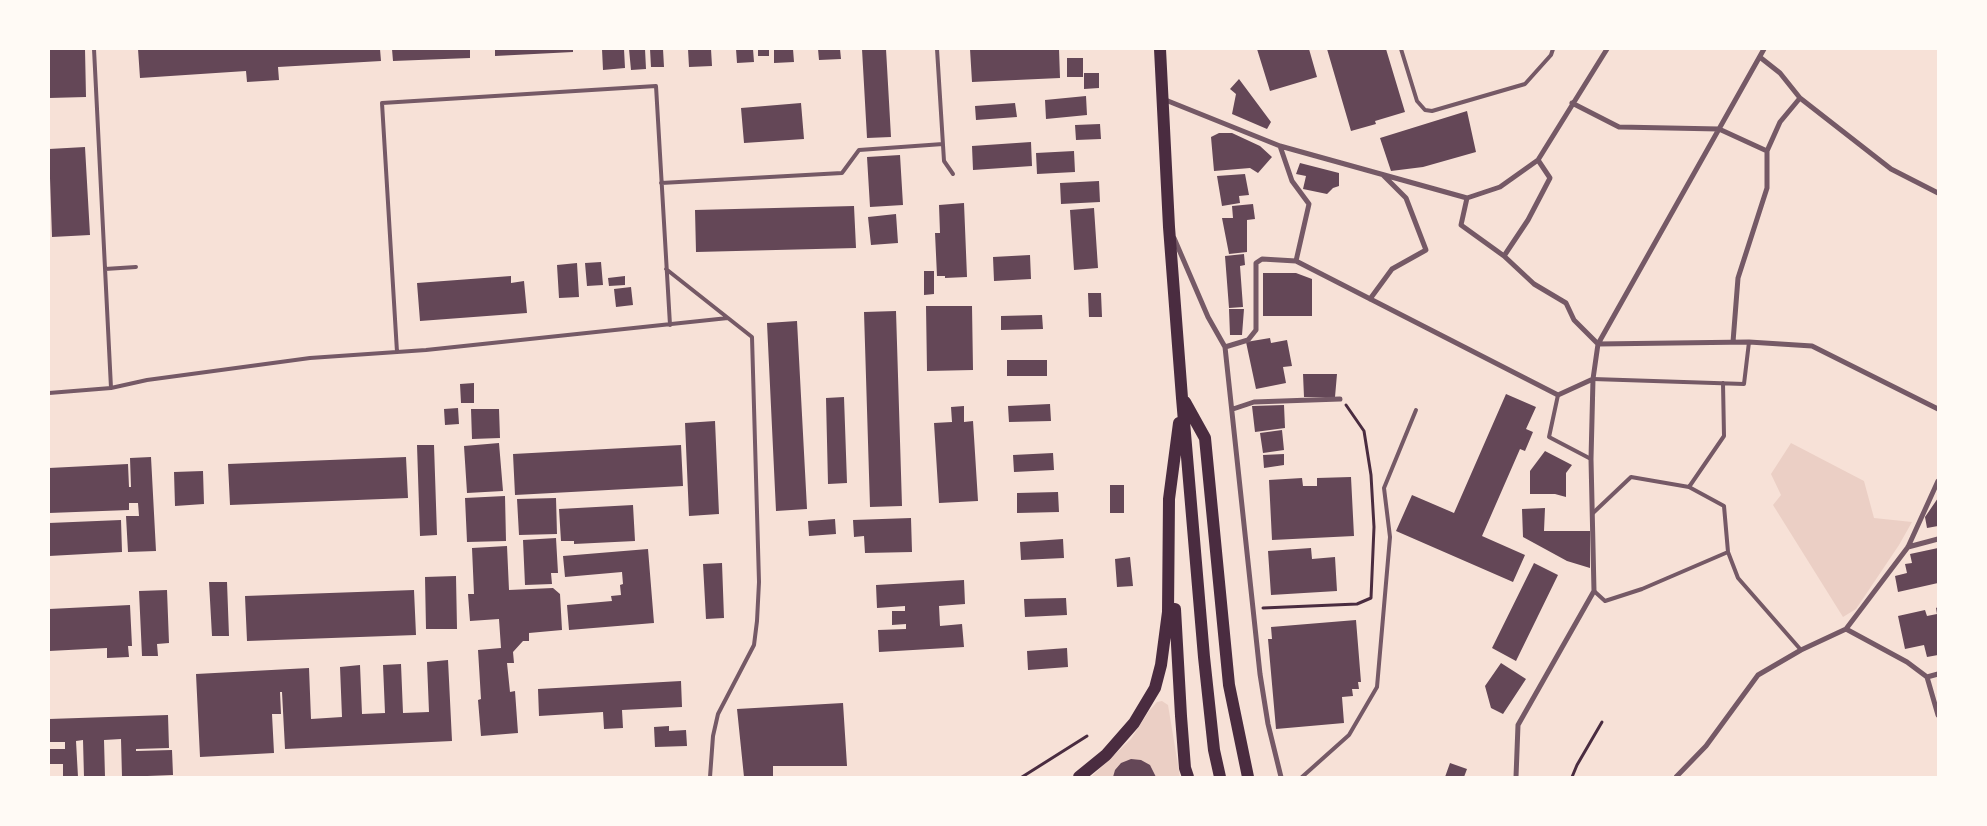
<!DOCTYPE html>
<style>
body{margin:0}
#map{position:relative;width:1987px;height:826px;overflow:hidden;background:#f7e1d7;font-family:Jost,sans-serif}
canvas{display:block}
.frame{position:absolute;inset:0;border:50px solid #fffaf5;pointer-events:none}
</style>
<div id="map">
<canvas width="1987" height="826"></canvas>
<div class="frame"></div>
</div>
<script>
const c = document.querySelector('canvas').getContext('2d');
c.lineJoin = 'round';
function fill(path, color) {
  c.fillStyle = color;
  c.fill(path, 'evenodd');
}
function toPath(rows) {
  const path = new Path2D();
  for (const r of rows) {
    path.moveTo(r[0], r[1]);
    for (let i = 2; i < r.length; i += 2) path.lineTo(r[i], r[i + 1]);
  }
  return path;
}
function trace(path, color, width, dash) {
  c.strokeStyle = color;
  c.lineWidth = width;
  c.lineCap = dash ? 'butt' : 'round';
  c.setLineDash(dash || []);
  c.stroke(path);
}
fill(toPath([
 [1791,443,1864,481,1874,518,1912,522,1899,545,1856,609,1843,617,1773,505,1781,495,1771,474],
 [1162,701,1168,705,1180,777,1093,777,1092,776,1131,739,1149,711,1157,702]
]), '#ebcfc5');
fill(toPath([
 [49,49,85,49,86,97,49,98],
 [138,49,380,49,381,61,278,67,279,80,247,82,246,71,140,78],
 [392,49,470,49,470,58,393,61],
 [495,49,573,49,573,52,495,56],
 [602,49,624,49,625,68,603,70],
 [629,49,645,49,646,69,631,70],
 [650,49,663,49,664,67,651,67],
 [688,49,711,49,712,66,689,67],
 [736,49,753,49,754,62,737,63],
 [758,49,769,49,769,56,758,56],
 [774,49,793,49,794,62,774,63],
 [818,49,840,49,841,59,819,60],
 [862,49,886,49,891,137,867,138],
 [970,49,1059,49,1060,78,972,82],
 [1257,49,1309,49,1317,77,1270,91],
 [1327,49,1386,49,1405,112,1375,121,1376,124,1351,131],
 [1067,58,1083,58,1083,77,1067,77],
 [1084,73,1099,73,1099,88,1084,89],
 [1239,79,1271,122,1267,129,1232,114,1236,94,1230,89],
 [1086,96,1087,115,1046,119,1045,100],
 [801,103,804,139,744,143,741,108],
 [1015,103,1017,117,976,120,975,106],
 [1467,111,1476,152,1423,167,1391,171,1380,138],
 [1100,124,1101,139,1076,140,1075,125],
 [1219,133,1232,133,1260,146,1272,157,1258,173,1250,168,1214,171,1211,137],
 [1031,142,1032,166,973,170,972,146],
 [85,147,90,235,52,237,49,149],
 [1074,151,1075,172,1037,174,1036,153],
 [900,155,903,205,870,207,867,157],
 [1300,163,1339,173,1339,186,1333,188,1327,194,1303,189,1306,176,1296,174],
 [1245,174,1249,195,1239,196,1240,203,1222,206,1217,176],
 [1099,181,1100,202,1061,204,1060,183],
 [964,203,967,277,945,278,945,276,937,276,935,233,940,233,939,205],
 [1253,204,1255,219,1247,220,1247,252,1229,254,1222,218,1233,218,1232,206],
 [854,206,856,248,696,252,695,210],
 [1094,208,1098,268,1074,270,1070,210],
 [896,214,898,243,871,245,868,217],
 [1244,254,1245,265,1240,266,1243,307,1229,308,1225,256],
 [1030,255,1031,279,994,281,993,257],
 [601,262,603,285,587,286,585,263],
 [577,263,579,297,559,298,557,265],
 [924,271,934,271,934,294,924,295],
 [1263,273,1296,273,1312,279,1312,316,1263,316],
 [511,276,511,283,524,281,527,313,420,321,417,283],
 [625,276,625,285,609,286,608,278],
 [631,287,633,305,616,307,614,289],
 [1088,293,1101,293,1102,317,1089,317],
 [926,306,972,306,973,370,927,371],
 [1229,309,1244,309,1242,335,1230,335],
 [896,311,902,506,870,507,864,312],
 [1042,315,1043,329,1001,330,1001,316],
 [797,321,807,509,776,511,767,323],
 [1270,338,1271,343,1287,340,1292,366,1283,367,1286,383,1256,389,1246,342],
 [1007,360,1047,360,1047,376,1007,376],
 [1303,374,1337,374,1335,397,1304,397],
 [474,383,474,403,461,403,460,384],
 [1506,394,1536,407,1526,429,1533,432,1525,451,1520,449,1482,536,1525,555,1513,582,1396,531,1412,495,1454,513],
 [844,397,847,483,828,484,826,398],
 [1050,404,1051,421,1009,422,1008,406],
 [1284,405,1285,428,1255,432,1252,406],
 [964,406,964,422,973,421,978,501,939,503,934,423,952,422,951,407],
 [458,408,459,424,445,425,444,409],
 [471,409,499,409,500,438,472,439],
 [715,421,719,514,689,516,685,423],
 [1282,430,1284,450,1263,453,1260,433],
 [499,443,503,491,467,493,464,446],
 [417,445,434,445,437,535,420,536],
 [681,445,683,486,515,495,513,454],
 [1545,451,1572,465,1566,473,1566,497,1555,494,1530,494,1530,471],
 [1053,453,1054,470,1014,472,1013,455],
 [1284,454,1284,465,1264,468,1263,455],
 [151,457,156,551,128,552,126,516,139,516,138,503,129,503,129,510,49,513,49,468,128,464,129,487,131,487,130,458],
 [406,457,408,498,230,505,228,464],
 [203,471,204,504,175,506,174,472],
 [1351,477,1354,536,1272,540,1269,480,1302,478,1303,486,1317,486,1317,478],
 [1110,485,1124,485,1124,513,1110,513],
 [1058,492,1059,512,1017,513,1017,493],
 [505,496,506,541,467,542,465,498],
 [556,498,557,534,519,535,517,499],
 [1938,498,1938,526,1927,528,1925,517],
 [633,505,635,541,574,544,574,541,561,541,559,509],
 [1545,508,1544,531,1590,531,1590,568,1567,561,1523,537,1522,509],
 [911,518,912,552,865,553,864,536,854,537,853,520],
 [835,519,836,534,809,536,808,521],
 [121,520,122,552,49,556,49,523],
 [556,538,558,573,551,573,552,584,525,585,523,540],
 [1063,539,1064,558,1021,560,1020,542],
 [507,546,509,590,553,588,560,594,562,630,529,633,529,641,523,641,513,652,514,663,507,663,510,692,515,691,518,733,481,736,478,700,481,699,478,650,501,648,499,619,470,621,468,594,474,594,472,548],
 [1311,548,1312,559,1335,557,1337,591,1271,595,1268,551],
 [1938,548,1938,583,1898,592,1895,576,1907,573,1905,564,1912,563,1910,554],
 [648,549,654,623,569,630,567,605,612,601,611,596,621,595,620,585,623,584,622,572,565,577,563,556],
 [1130,557,1133,586,1117,587,1115,559],
 [722,563,724,618,706,619,703,564],
 [1534,563,1558,575,1516,661,1492,648],
 [456,576,457,629,426,629,425,577],
 [964,580,965,604,939,606,940,626,962,624,964,647,879,652,878,630,906,629,906,624,892,625,892,611,905,611,905,606,877,608,876,585],
 [209,582,227,582,229,636,212,636],
 [167,590,169,643,157,644,158,656,142,656,139,591],
 [414,590,416,635,247,641,245,596],
 [1066,598,1067,615,1025,617,1024,599],
 [130,605,132,646,128,646,129,657,107,658,107,648,49,651,49,609],
 [1938,607,1938,655,1927,657,1924,645,1905,649,1898,616,1925,610,1927,616,1937,614,1936,608],
 [1356,620,1361,682,1358,682,1359,689,1352,689,1353,696,1342,697,1344,723,1276,729,1268,639,1272,639,1271,627],
 [1067,648,1068,667,1028,670,1027,651],
 [448,660,452,741,285,749,282,692,280,692,281,714,272,714,274,753,200,757,196,674,309,668,311,719,342,717,340,667,360,665,362,714,385,713,383,665,401,664,403,713,429,712,427,662],
 [1501,663,1526,679,1503,714,1491,708,1485,686],
 [681,681,682,707,622,710,623,728,604,729,603,712,539,716,538,689],
 [843,703,847,766,773,766,773,777,744,777,737,709],
 [168,715,169,748,136,749,136,751,172,750,173,775,122,777,121,739,104,740,105,777,84,777,83,740,76,741,78,777,63,777,63,764,49,764,49,749,65,749,65,742,49,742,49,719],
 [669,726,669,731,686,730,687,746,655,747,654,727],
 [1131,759,1141,760,1150,765,1156,777,1113,777,1115,770,1121,763],
 [1450,763,1467,769,1464,777,1445,777]
]), '#644757');
trace(toPath([
 [1263,608,1357,604,1371,598,1374,527,1371,475,1364,431,1346,405],
 [1022,777,1087,736],
 [1572,777,1577,765,1602,722]
]), '#4a2c40', 3);
trace(toPath([
 [94,49,111,388],
 [937,49,944,161,953,174],
 [1401,49,1417,101,1425,110,1432,111,1525,84,1551,55,1553,49],
 [661,183,842,173,859,150,943,144],
 [105,269,136,267],
 [666,269,752,337,759,582,757,621,754,645,718,714,713,736,710,777],
 [397,352,382,103,656,86,670,325],
 [1593,379,1744,384,1749,342],
 [49,393,111,388,147,380,310,358,426,350,728,318],
 [1558,395,1549,437,1591,459],
 [1689,487,1724,436,1723,383],
 [1593,513,1631,477,1689,487,1724,506,1728,552,1738,578,1801,650],
 [1594,591,1605,601,1642,589,1728,552],
 [1302,777,1349,735,1377,687,1390,537,1384,488,1416,410]
]), '#755966', 4);
trace(toPath([
 [1761,58,1780,73,1800,98,1891,169,1938,193],
 [1163,99,1280,146,1467,198,1500,187,1538,160,1607,49],
 [1572,103,1619,127,1719,129,1767,151,1767,188,1738,278,1733,342],
 [1280,146,1292,181,1309,204,1296,261],
 [1767,151,1780,122,1800,98],
 [1467,198,1461,225,1504,256,1534,284,1566,303,1574,320,1598,344,1749,342,1812,346,1938,409],
 [1174,238,1208,317,1225,347,1260,674,1268,724,1281,777],
 [1504,256,1528,220,1550,178,1538,160],
 [1370,299,1392,269,1426,250,1406,198,1383,175],
 [1225,347,1248,340,1256,330,1256,263,1262,259,1296,261,1558,395,1593,379],
 [1233,409,1254,402,1340,399],
 [1908,547,1938,539],
 [1846,629,1907,662,1927,677,1938,715],
 [1927,677,1938,674],
 [1516,777,1518,725,1594,591,1591,459,1593,379,1598,344,1764,49],
 [1676,777,1706,746,1758,675,1801,650,1846,629,1908,547,1938,481]
]), '#755966', 5);
trace(toPath([
 [1160,49,1169,227,1182,398,1204,657,1214,750,1220,777],
 [1185,402,1205,438,1229,685,1248,777],
 [1175,609,1181,716,1185,768,1188,777],
 [1079,777,1106,755,1134,723,1155,688,1161,665,1168,612,1169,499,1179,423]
]), '#4a2c40', 12);
</script>
